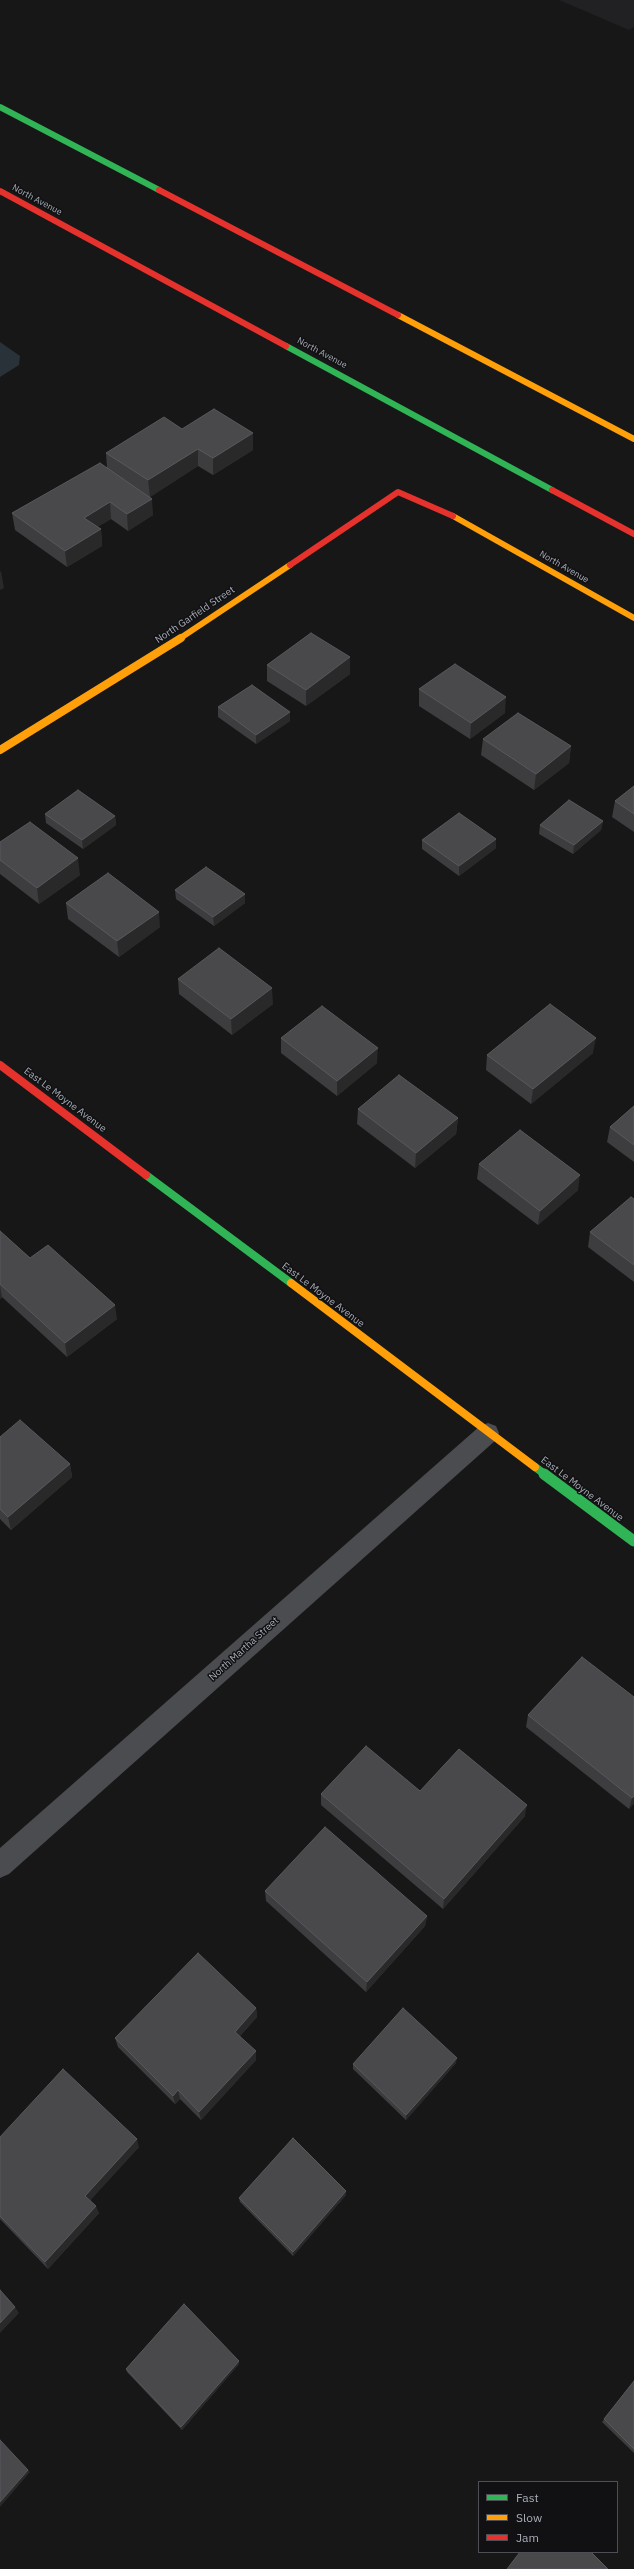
<!DOCTYPE html>
<style>
body{margin:0}
#map{position:relative;width:634px;height:2569px;overflow:hidden;background:#171717;font-family:"IBM Plex Sans",sans-serif}
canvas{display:block}
.legend{position:absolute;left:478px;top:2481px;width:140px;height:72px;box-sizing:border-box;background:#111113;border:1px solid #4d4f55;margin:0;padding:5px 7px;list-style:none;font-size:12px;color:#a8adb8}
.legend li{display:flex;align-items:center;gap:8px;height:20px}
.legend b{width:20px;border:1px solid #4d4f55}
</style>
<div id="map">
<canvas width="634" height="2569"></canvas>
<ul class="legend">
<li><b style="height:5px;background:#30b455"></b>Fast</li>
<li><b style="height:5px;background:#ff9f0a"></b>Slow</li>
<li><b style="height:5px;background:#e5322d"></b>Jam</li>
</ul>
</div>
<script>
const c = document.querySelector('canvas').getContext('2d');
c.lineJoin = 'round';
function fill(path, color) {
  c.fillStyle = color;
  c.fill(path, 'evenodd');
}
function toPath(rows) {
  const path = new Path2D();
  for (const r of rows) {
    path.moveTo(r[0], r[1]);
    for (let i = 2; i < r.length; i += 2) path.lineTo(r[i], r[i + 1]);
  }
  return path;
}
function trace(path, color, width, dash) {
  c.strokeStyle = color;
  c.lineWidth = width;
  c.lineCap = dash ? 'butt' : 'round';
  c.setLineDash(dash || []);
  c.stroke(path);
}
function write(font, color, halo, rows, align = 'center') {
  c.font = font + ' "IBM Plex Sans",sans-serif';
  c.lineWidth = 3;
  c.setLineDash([]);
  c.textBaseline = 'middle';
  c.strokeStyle = halo;
  c.fillStyle = color;
  for (const [text, x, y, turn = 0] of rows) {
    c.save();
    c.translate(x, y);
    c.rotate((+turn || 0) * Math.PI / 180);
    c.textAlign = isNaN(turn) ? turn : align;
    if (halo) c.strokeText(text, 0, 0);
    c.fillText(text, 0, 0);
    c.restore();
  }
}
fill(toPath([
 [559,0,634,0,634,27,629,30]
]), '#212123');
fill(toPath([
 [0,342,20,356,19,365,0,377]
]), '#2a3239');
fill(toPath([
 [488,1423,496,1426,499,1433,496,1440,9,1874,0,1878,0,1848,480,1426,488,1423]
]), '#4b4c50');
trace(toPath([
 [0,107,159,190],
 [286,346,552,490]
]), '#30b455', 6);
trace(toPath([
 [146,1175,291,1283],
 [535,1467,546,1475]
]), '#30b455', 8);
trace(toPath([
 [544,1474,634,1541]
]), '#30b455', 11);
trace(toPath([
 [398,315,634,439],
 [453,516,634,618],
 [179,639,290,565]
]), '#ff9f0a', 6);
trace(toPath([
 [0,750,181,638],
 [291,1283,535,1467]
]), '#ff9f0a', 8);
trace(toPath([
 [159,190,398,315],
 [0,191,286,346],
 [552,490,634,534],
 [290,565,398,492,453,516]
]), '#e5322d', 6);
trace(toPath([
 [0,1065,146,1175]
]), '#e5322d', 8);
fill(toPath([
 [182,429,253,450,213,475,198,466,150,497,153,515,128,531,111,519,97,527,101,529,102,546,67,567,15,530,12,513,107,468,106,453],
 [267,665,350,674,306,706,267,681],
 [419,689,505,713,470,739,419,706],
 [218,707,290,721,256,744,218,717],
 [483,739,571,746,569,763,534,790,481,755],
 [634,786,634,832,612,817,615,801],
 [45,814,115,816,116,825,83,849,46,823],
 [603,821,601,830,573,854,539,834,540,825],
 [422,840,496,848,459,876,422,849],
 [0,842,80,875,39,904,0,874],
 [175,890,245,894,245,903,214,926,176,899],
 [66,903,160,927,119,957,68,919],
 [178,979,273,1004,232,1035,179,994],
 [281,1038,377,1063,337,1096,281,1053],
 [593,1053,531,1104,486,1070,487,1055],
 [634,1106,634,1162,607,1142,610,1127],
 [358,1109,458,1118,456,1134,415,1168,357,1124],
 [479,1164,578,1190,538,1225,477,1179],
 [634,1199,634,1282,588,1247,590,1232],
 [0,1231,30,1258,117,1319,67,1357,2,1297,0,1299],
 [0,1437,70,1464,72,1477,11,1530,0,1519],
 [582,1657,634,1803,629,1809,526,1727,528,1715],
 [420,1791,525,1816,443,1909,321,1805,321,1794],
 [265,1891,427,1916,425,1926,366,1992,266,1901],
 [256,2008,257,2017,240,2036,256,2060,201,2120,180,2099,175,2104,118,2047,115,2038],
 [456,2063,406,2120,353,2069,353,2064],
 [0,2137,139,2147,90,2200,99,2213,48,2269,0,2219],
 [346,2191,346,2195,293,2256,240,2202,239,2198],
 [239,2364,182,2430,127,2372,126,2369],
 [634,2381,634,2453,602,2422]
]), '#3d3d3f');
fill(toPath([
 [253,433,253,450,213,475,213,458],
 [198,449,198,466,150,497,148,480],
 [152,499,153,515,128,531,127,514],
 [110,502,111,519,85,534,84,518],
 [101,529,102,546,67,567,65,551],
 [1,571,4,588,0,590,0,572],
 [350,657,350,674,306,706,306,690],
 [506,697,505,713,470,739,471,723],
 [290,712,290,721,256,744,256,735],
 [571,746,569,763,534,790,536,774],
 [115,816,116,825,83,849,82,840],
 [603,821,601,830,573,854,574,845],
 [496,839,496,848,459,876,459,866],
 [78,858,80,875,39,904,37,888],
 [245,894,245,903,214,926,213,917],
 [159,912,160,927,119,957,117,941],
 [272,988,273,1004,232,1035,231,1019],
 [596,1038,593,1053,531,1104,533,1089],
 [378,1048,377,1063,337,1096,337,1081],
 [458,1118,456,1134,415,1168,416,1153],
 [580,1175,578,1190,538,1225,540,1211],
 [0,1286,2,1297,0,1299],
 [115,1305,117,1319,67,1357,65,1343],
 [70,1464,72,1477,11,1530,8,1517],
 [634,1796,634,1803,629,1809,632,1798],
 [527,1805,525,1816,443,1909,444,1899],
 [427,1916,425,1926,366,1992,367,1982],
 [256,2008,257,2017,235,2041,235,2032],
 [256,2051,256,2060,201,2120,199,2112],
 [457,2058,456,2063,406,2120,406,2115],
 [178,2090,180,2099,175,2104,173,2096],
 [137,2139,139,2147,88,2203,85,2196],
 [346,2191,346,2195,293,2256,293,2252],
 [96,2206,99,2213,48,2269,45,2262],
 [15,2307,19,2313,0,2333,0,2323],
 [239,2361,239,2364,182,2430,181,2427],
 [28,2470,30,2472,0,2507,0,2502]
]), '#29292a');
const building = toPath([
 [214,409,253,433,213,458,198,449,148,480,106,453,164,417,182,429,214,409],
 [100,463,152,499,127,514,110,502,84,518,101,529,65,551,12,513,100,463],
 [311,633,350,657,306,690,267,665,311,633],
 [455,664,506,697,471,723,419,689,455,664],
 [252,685,290,712,256,735,218,707,252,685],
 [518,713,571,746,536,774,483,739,518,713],
 [634,786,634,814,615,801,634,786],
 [78,790,115,816,82,840,45,814,78,790],
 [569,800,603,821,574,845,540,825,569,800],
 [459,813,496,839,459,866,422,840,459,813],
 [30,822,78,858,37,888,0,860,0,842,30,822],
 [206,867,245,894,213,917,175,890,206,867],
 [108,873,159,912,117,941,66,903,108,873],
 [219,948,272,988,231,1019,178,979,219,948],
 [550,1004,596,1038,533,1089,487,1055,550,1004],
 [322,1006,378,1048,337,1081,281,1038,322,1006],
 [399,1075,458,1118,416,1153,358,1109,399,1075],
 [634,1106,634,1145,610,1127,634,1106],
 [520,1130,580,1175,540,1211,479,1164,520,1130],
 [631,1197,634,1199,634,1265,590,1232,631,1197],
 [0,1231,30,1258,48,1245,115,1305,65,1343,0,1284,0,1231],
 [20,1420,70,1464,8,1517,0,1509,0,1437,20,1420],
 [582,1657,634,1697,634,1796,632,1798,528,1715,582,1657],
 [366,1746,420,1791,459,1749,527,1805,444,1899,321,1794,366,1746],
 [325,1827,427,1916,367,1982,265,1891,325,1827],
 [198,1953,256,2008,235,2032,256,2051,199,2112,178,2090,173,2096,115,2038,198,1953],
 [403,2008,457,2058,406,2115,353,2064,403,2008],
 [63,2069,137,2139,85,2196,96,2206,45,2262,0,2216,0,2137,63,2069],
 [293,2138,346,2191,293,2252,239,2198,293,2138],
 [0,2290,15,2307,0,2323,0,2290],
 [184,2304,239,2361,181,2427,126,2369,184,2304],
 [634,2381,634,2449,604,2419,634,2381],
 [0,2440,28,2470,0,2502,0,2440],
 [520,2552,591,2552,608,2569,507,2569,520,2552]
]);
fill(building, '#49494c');
trace(building, '#58595d', 1);
write('9px', '#a8adb8', '#111113', [
 ["North Avenue",37,200,28],
 ["North Avenue",322,353,28],
 ["North Avenue",564,567,30]
]);
write('10px', '#a8adb8', '#111113', [
 ["North Garfield Street",195,615,-34],
 ["East Le Moyne Avenue",65,1100,37],
 ["East Le Moyne Avenue",323,1295,37],
 ["East Le Moyne Avenue",582,1489,37],
 ["North Martha Street",244,1649,-42]
]);
</script>
